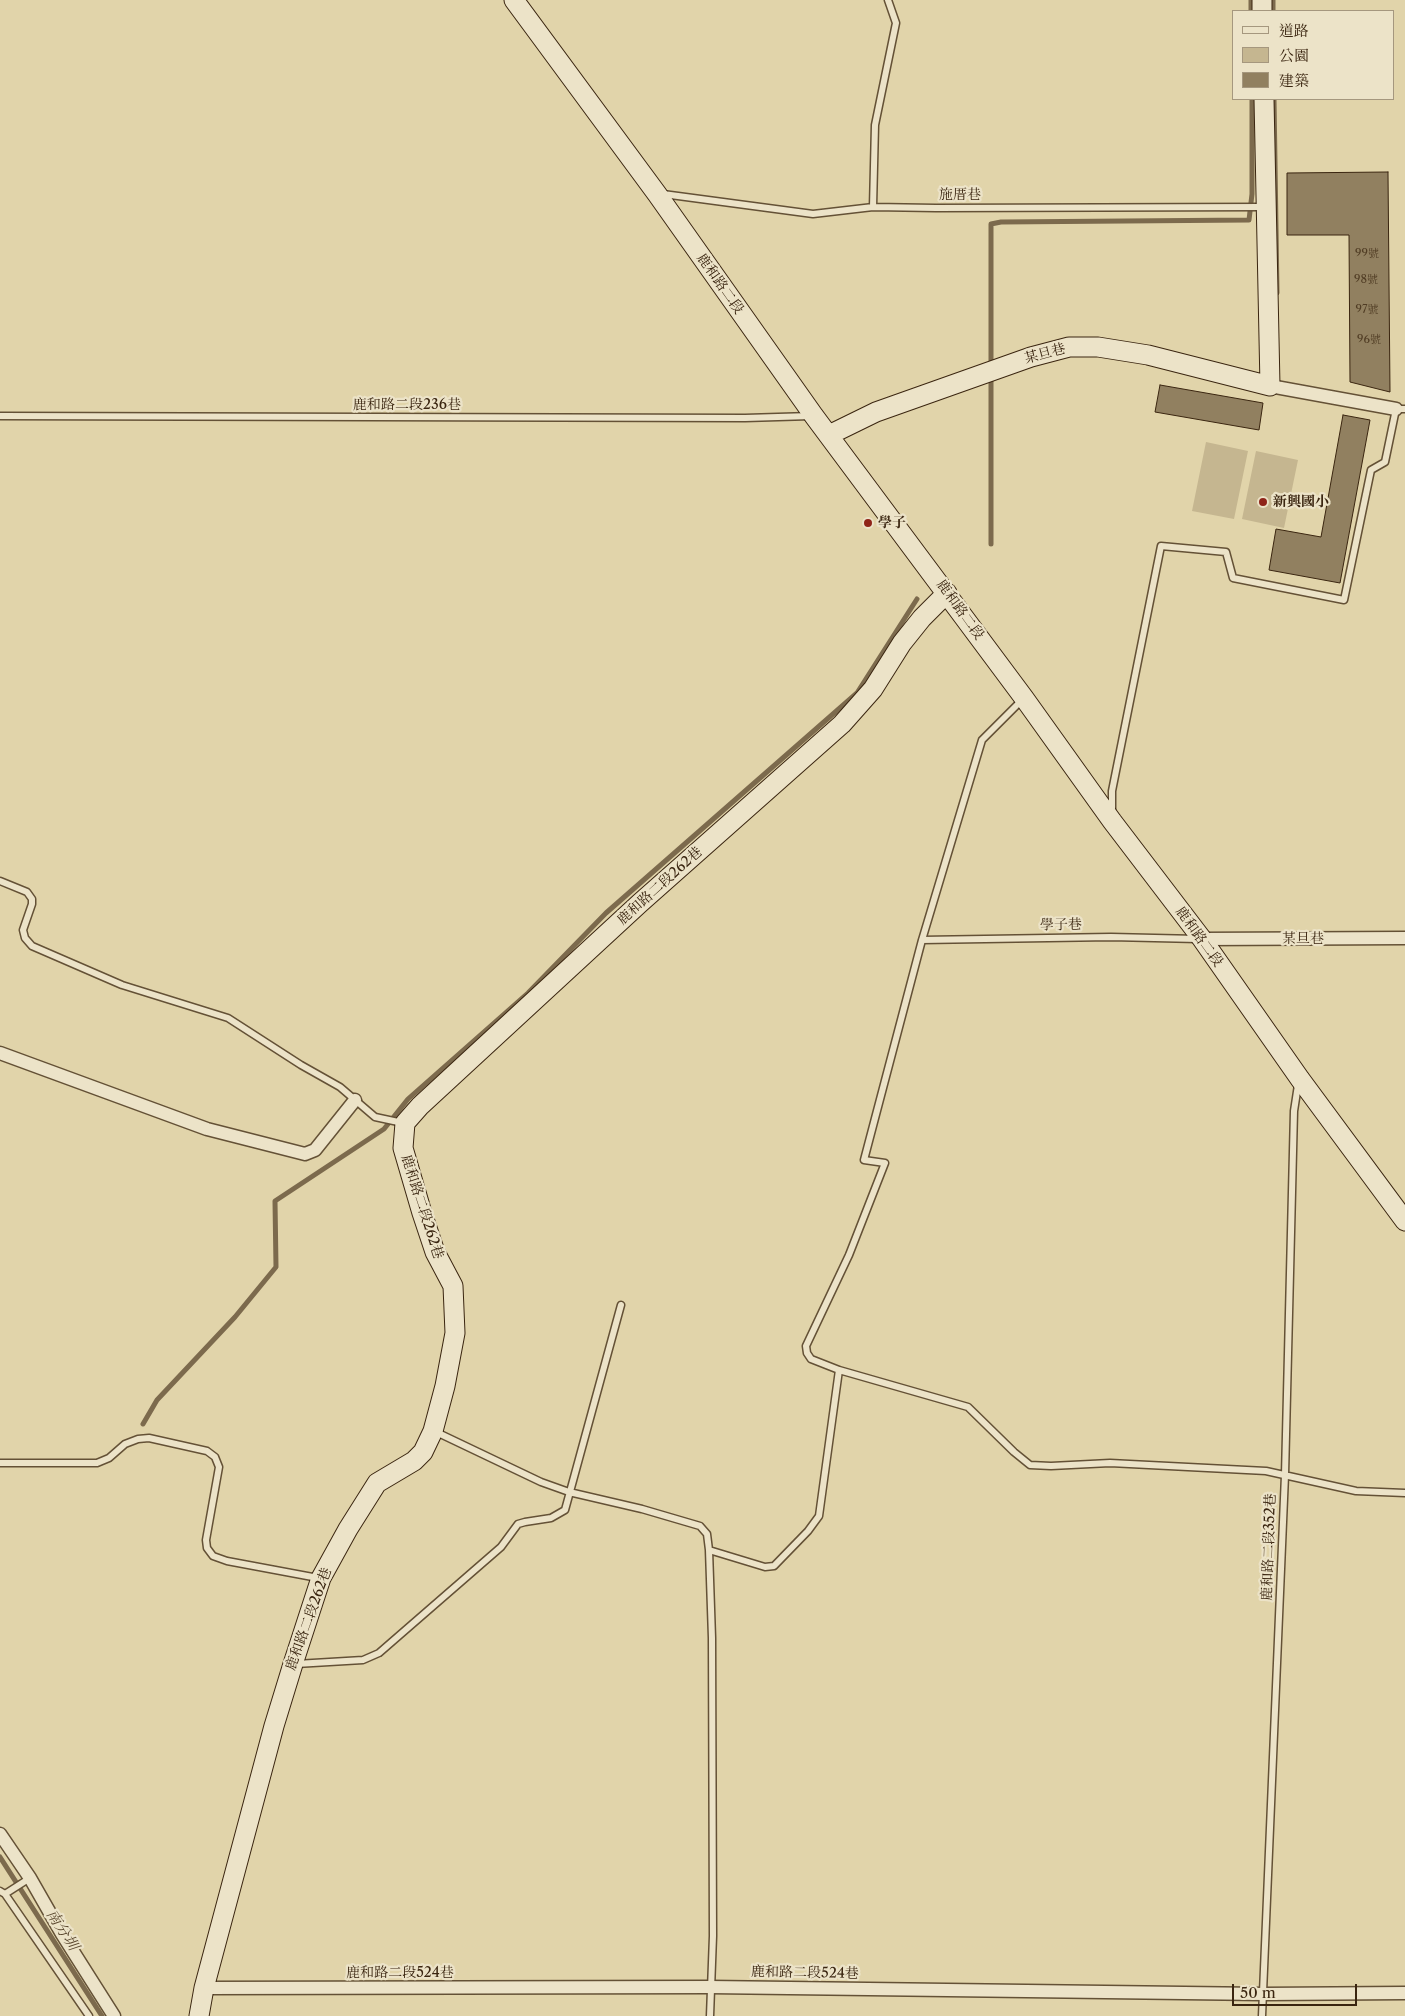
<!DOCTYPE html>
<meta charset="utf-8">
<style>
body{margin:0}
#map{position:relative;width:1405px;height:2016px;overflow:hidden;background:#e1d4aa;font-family:"Libre Caslon Text","Noto Serif TC",serif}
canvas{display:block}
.legend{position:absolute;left:1232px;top:10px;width:162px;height:90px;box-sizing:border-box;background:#ece3c8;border:1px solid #a5977e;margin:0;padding:6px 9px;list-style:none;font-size:15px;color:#3a2510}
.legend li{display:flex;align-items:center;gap:10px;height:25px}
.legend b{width:25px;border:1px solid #a5977e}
.scale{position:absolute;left:1232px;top:1984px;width:125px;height:22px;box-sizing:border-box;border:2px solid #3a2510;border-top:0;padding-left:6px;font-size:15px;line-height:18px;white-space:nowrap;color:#3a2510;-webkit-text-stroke:4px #ece3c8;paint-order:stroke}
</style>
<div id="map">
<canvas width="1405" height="2016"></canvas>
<ul class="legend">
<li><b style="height:6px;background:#ece3c8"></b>道路</li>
<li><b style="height:14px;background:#c5b690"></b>公園</li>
<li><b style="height:14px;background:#918060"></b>建築</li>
</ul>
<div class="scale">50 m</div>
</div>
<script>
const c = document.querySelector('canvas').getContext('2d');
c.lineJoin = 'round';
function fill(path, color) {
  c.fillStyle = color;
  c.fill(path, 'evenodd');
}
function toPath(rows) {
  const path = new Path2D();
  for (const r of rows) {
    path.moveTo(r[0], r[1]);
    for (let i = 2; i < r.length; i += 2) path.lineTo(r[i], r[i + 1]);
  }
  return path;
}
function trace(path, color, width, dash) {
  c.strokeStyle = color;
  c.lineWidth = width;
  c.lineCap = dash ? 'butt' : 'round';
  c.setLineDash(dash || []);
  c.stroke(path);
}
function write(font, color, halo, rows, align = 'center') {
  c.font = font + ' "Libre Caslon Text","Noto Serif TC",serif';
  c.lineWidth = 4.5;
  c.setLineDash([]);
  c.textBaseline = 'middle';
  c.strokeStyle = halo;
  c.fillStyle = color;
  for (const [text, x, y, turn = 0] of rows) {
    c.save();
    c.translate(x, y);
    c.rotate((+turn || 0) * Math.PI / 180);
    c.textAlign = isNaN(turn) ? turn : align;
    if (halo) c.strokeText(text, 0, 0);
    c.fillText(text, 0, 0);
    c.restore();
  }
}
fill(toPath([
 [1206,442,1248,451,1234,519,1192,511],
 [1256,451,1298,460,1284,528,1242,519]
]), '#c5b690');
trace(toPath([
 [1251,0,1251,11],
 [1273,0,1273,11],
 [1274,99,1277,293],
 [991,366,991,224,1001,222,1249,220,1252,194,1252,99],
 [991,375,991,544],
 [143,1424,157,1400,235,1317,276,1267,275,1201,384,1129,408,1099,528,993,606,913,857,693,917,599],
 [0,1857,102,2016]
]), '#7c6a4d', 5);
const building = toPath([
 [1388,172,1390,392,1350,382,1349,235,1287,235,1287,173,1388,172],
 [1160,385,1263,403,1259,430,1155,412,1160,385],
 [1343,415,1370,420,1340,583,1269,570,1276,529,1321,537,1343,415]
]);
fill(building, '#918060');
trace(building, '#3a2510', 1);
const lane = toPath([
 [663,194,813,214,873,207,936,208,1264,207],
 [873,207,875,125,896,23,888,0],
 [0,416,745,418,811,416],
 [1112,812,1112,791,1161,546,1226,552,1233,578,1344,600,1371,470,1385,462,1396,409,1405,409],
 [0,881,27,892,32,899,32,904,23,930,25,938,32,946,122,985,228,1018,301,1065,340,1087,375,1117,403,1123],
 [922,940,1111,937,1198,939],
 [839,1370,968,1407,1014,1452,1030,1465,1051,1466,1110,1463,1266,1471,1356,1491,1405,1493],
 [434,1431,541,1482,569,1492,642,1509,700,1526,707,1534,709,1550,712,1638,713,1936,710,2016],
 [0,1463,97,1463,109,1458,125,1444,138,1439,149,1438,207,1451,215,1457,219,1467,206,1540,207,1548,213,1556,227,1561,318,1578],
 [709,1550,765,1567,774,1566,808,1531,819,1516,839,1370,811,1359,807,1353,806,1346,849,1255,885,1163,864,1160,922,940,982,740,1023,699],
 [296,1664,363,1660,379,1653,501,1547,518,1524,525,1522,551,1518,565,1510,621,1305],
 [0,1891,5,1894,89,2016],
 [5,1894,30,1878],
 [1262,2016,1285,1475,1294,1111,1298,1085]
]);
const street = toPath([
 [1270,386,1396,409],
 [1202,939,1405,938],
 [0,1053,207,1129,305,1154,315,1150,355,1100],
 [0,1834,30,1878,62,1934,114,2016],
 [204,1988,710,1987,1263,1994,1405,1993]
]);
const secondary = toPath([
 [514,0,657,194,814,416,1024,698,1112,821,1202,939,1300,1079,1405,1221],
 [1262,0,1262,11],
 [829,435,876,412,1031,357,1069,347,1098,347,1148,355,1270,386,1264,99],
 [199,2016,204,1988,274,1726,293,1664,321,1578,348,1529,377,1483,414,1461,423,1452,433,1431,445,1386,455,1333,453,1286,435,1252,422,1213,403,1148,405,1123,420,1106,640,903,842,724,873,689,902,643,922,618,947,593]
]);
trace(lane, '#645136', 9);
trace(street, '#645136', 15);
trace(secondary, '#3a2510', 21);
trace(lane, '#ece3c8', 6);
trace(street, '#ece3c8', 12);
trace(secondary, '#ece3c8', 19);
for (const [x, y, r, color] of [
 [1263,502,5,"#8f2418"],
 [868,523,5,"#8f2418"]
]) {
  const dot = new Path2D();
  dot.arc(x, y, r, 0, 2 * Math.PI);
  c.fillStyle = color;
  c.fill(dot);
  trace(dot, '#ece3c8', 2);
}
write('11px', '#503c24', null, [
 ["99號",1367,254],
 ["98號",1366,280],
 ["97號",1367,310],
 ["96號",1369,340]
]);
write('14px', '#3a2510', '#ece3c8', [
 ["施厝巷",960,195],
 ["鹿和路二段",720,284,55],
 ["某旦巷",1045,354,-15],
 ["鹿和路二段236巷",407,405],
 ["鹿和路二段",960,610,54],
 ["鹿和路二段262巷",660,886,-42],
 ["學子巷",1061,925,-1],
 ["鹿和路二段",1199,937,54],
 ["某旦巷",1303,939],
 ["鹿和路二段262巷",422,1207,72],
 ["鹿和路二段352巷",1269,1547,-88],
 ["鹿和路二段262巷",309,1619,-70],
 ["鹿和路二段524巷",400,1973],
 ["鹿和路二段524巷",805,1973,1]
]);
write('bold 14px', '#3a2510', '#ece3c8', [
 ["新興國小",1273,502],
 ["學子",878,523]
], 'left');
write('italic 15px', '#5b482f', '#ece3c8', [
 ["南分圳",62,1930,57]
]);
</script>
